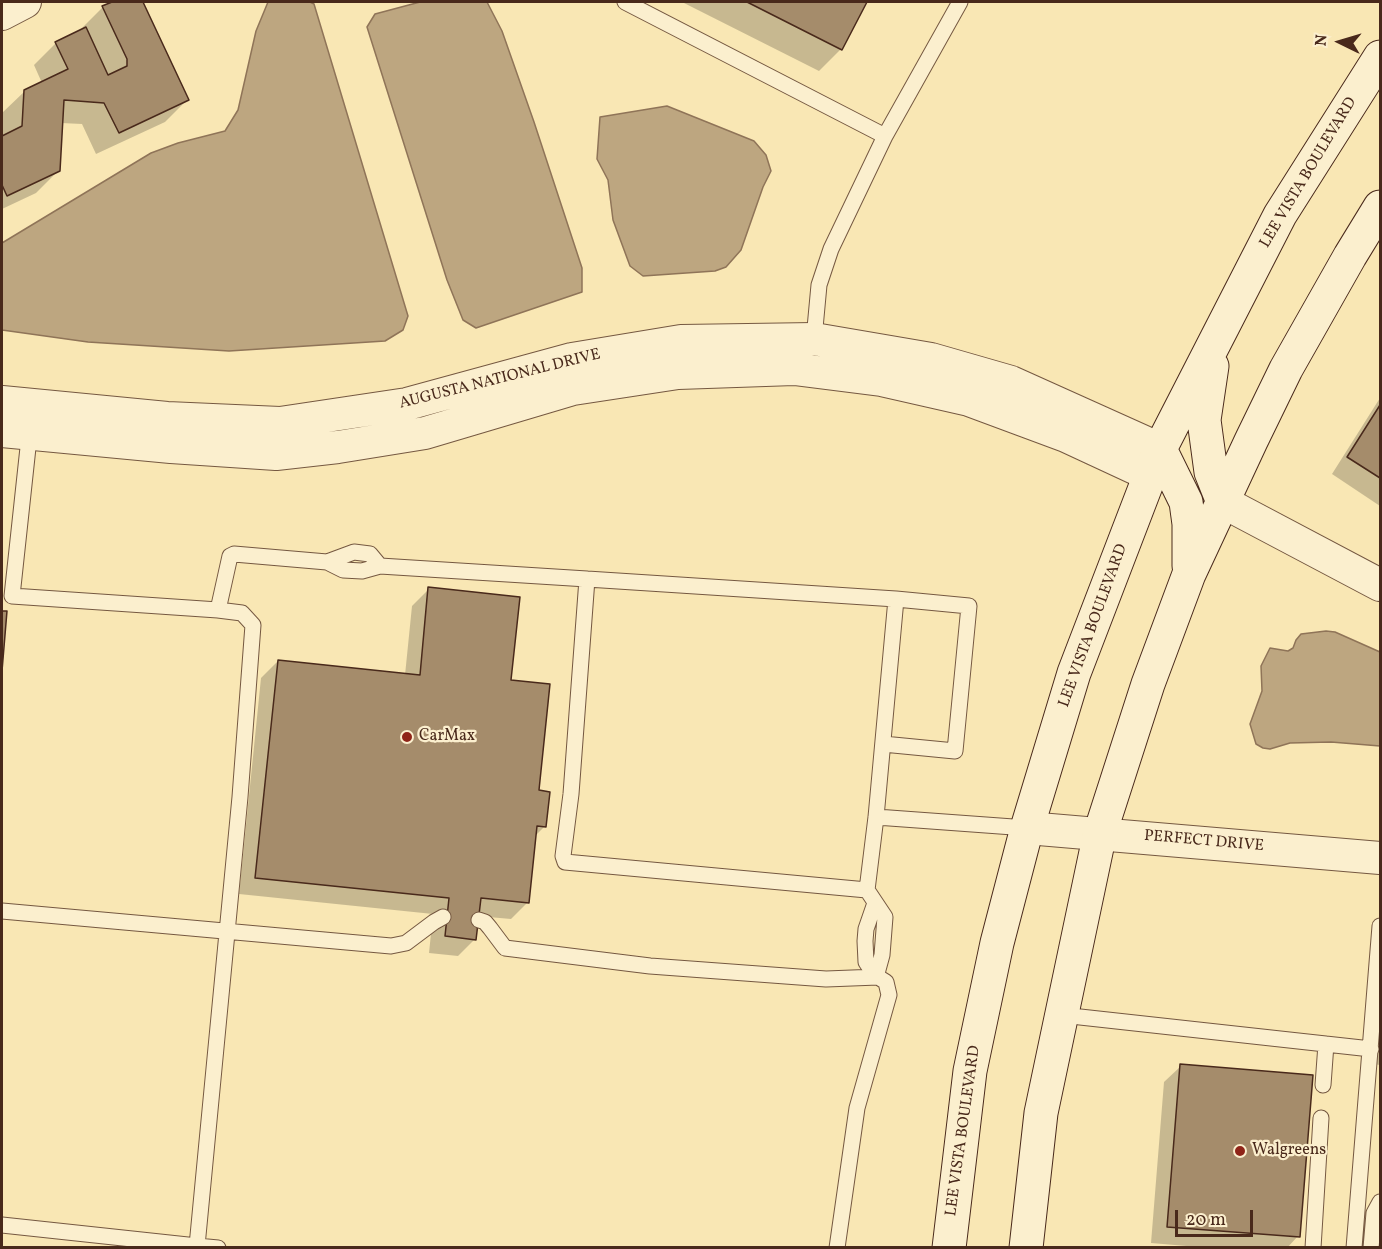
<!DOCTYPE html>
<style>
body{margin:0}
#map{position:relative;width:1382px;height:1249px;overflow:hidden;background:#f9e7b4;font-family:Vollkorn,serif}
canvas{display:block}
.frame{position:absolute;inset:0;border:3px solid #49291b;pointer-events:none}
.north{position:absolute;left:1310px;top:12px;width:60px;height:60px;-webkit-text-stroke:4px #fbefce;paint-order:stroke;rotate:275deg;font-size:16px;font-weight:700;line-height:24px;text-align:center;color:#49291b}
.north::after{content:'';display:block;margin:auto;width:21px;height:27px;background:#49291b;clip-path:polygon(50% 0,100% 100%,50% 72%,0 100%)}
.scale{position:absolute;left:1175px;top:1210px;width:78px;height:27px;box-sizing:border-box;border:3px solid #49291b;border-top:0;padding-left:8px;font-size:18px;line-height:21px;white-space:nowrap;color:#49291b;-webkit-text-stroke:4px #fbefce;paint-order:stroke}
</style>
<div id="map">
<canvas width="1382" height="1249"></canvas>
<div class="frame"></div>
<div class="north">N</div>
<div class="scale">20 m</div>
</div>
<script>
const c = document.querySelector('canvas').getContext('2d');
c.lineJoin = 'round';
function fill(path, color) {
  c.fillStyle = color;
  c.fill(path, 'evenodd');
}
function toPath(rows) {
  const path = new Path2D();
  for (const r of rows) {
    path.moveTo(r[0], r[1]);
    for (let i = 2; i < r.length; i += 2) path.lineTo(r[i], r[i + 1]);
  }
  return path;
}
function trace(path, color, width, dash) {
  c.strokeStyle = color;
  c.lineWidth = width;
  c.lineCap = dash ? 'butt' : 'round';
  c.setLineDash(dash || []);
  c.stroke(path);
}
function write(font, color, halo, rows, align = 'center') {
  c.font = font + ' Vollkorn,serif';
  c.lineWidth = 4.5;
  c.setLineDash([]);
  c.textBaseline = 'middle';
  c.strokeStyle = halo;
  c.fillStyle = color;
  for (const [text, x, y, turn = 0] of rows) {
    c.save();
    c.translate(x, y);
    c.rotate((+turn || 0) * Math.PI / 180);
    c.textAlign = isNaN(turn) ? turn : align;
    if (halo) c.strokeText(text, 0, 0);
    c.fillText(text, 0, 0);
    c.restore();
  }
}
const water = toPath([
 [268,2,310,2,314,4,408,316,403,330,385,341,229,351,88,342,2,330,2,243,151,153,178,143,225,131,238,110,256,31,268,2],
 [420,2,487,2,502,31,534,122,582,268,582,292,476,328,463,320,447,280,367,27,375,14,420,2],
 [667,106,754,141,766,155,771,171,763,187,741,250,726,267,715,271,643,276,630,266,613,220,608,180,597,159,600,117,667,106],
 [1326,631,1335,632,1380,652,1380,746,1331,742,1290,743,1270,749,1263,748,1256,744,1250,724,1262,691,1261,666,1270,648,1288,651,1293,648,1296,640,1301,634,1326,631]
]);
fill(water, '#bda680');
trace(water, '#8f7458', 1.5);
fill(toPath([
 [116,2,141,2,187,100,165,122,96,154,82,124,61,123,58,171,36,193,2,209,2,113,25,91,42,83,34,65,56,43,81,29,103,7],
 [682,2,865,2,841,49,819,71],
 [1380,398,1380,506,1332,474],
 [429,589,510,682,545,826,535,836,528,902,511,919,477,916,475,939,458,956,429,953,433,914,239,894,261,678,278,661,405,675,412,606],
 [2,612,5,613,2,655],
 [1380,961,1380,1065,1373,1064],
 [1181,1066,1298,1236,1287,1248,1210,1248,1151,1243,1164,1082],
 [1380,1212,1380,1248,1373,1248]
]), '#0003');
const building = toPath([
 [112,2,143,2,189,100,119,133,104,103,64,100,60,171,7,196,2,185,2,136,22,126,24,90,68,69,55,42,86,27,108,75,127,66,127,59,102,6,112,2],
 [747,2,867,2,842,50,747,2],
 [1380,405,1380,478,1347,457,1380,405],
 [428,587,520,597,511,680,550,684,539,790,550,792,546,827,537,826,529,903,481,898,476,940,445,936,449,898,255,878,278,660,420,675,428,587],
 [2,611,7,611,2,671,2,611],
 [1180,1064,1313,1075,1300,1237,1167,1227,1180,1064]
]);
fill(building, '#a58c6b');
trace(building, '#49291b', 1.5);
const lane = toPath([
 [625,2,885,136],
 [814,339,819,285,831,249,885,136,960,2],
 [30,429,12,596,218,610,230,556,234,554,327,562,343,570,362,571,380,566,370,554,354,552,327,562],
 [380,566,587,579],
 [587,579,896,599,876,817,867,890,565,862,563,856,571,794,587,579],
 [883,744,955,751,969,606,896,599],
 [876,817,1027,828],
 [867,890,885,917,882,955,876,977,866,962,865,941,866,929,875,903],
 [2,911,391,946,406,943,434,922,443,917],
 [479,920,485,922,490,928,505,948,650,966,826,979,878,977,886,982,889,995,857,1108,837,1248],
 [1062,1015,1371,1049],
 [1323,1085,1326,1044],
 [2,1225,197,1246,240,797,253,625,242,613,218,610],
 [197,1246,218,1248],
 [1313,1248,1321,1118],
 [1354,1248,1380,926],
 [1371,1248,1374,1213,1380,1202]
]);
const street = toPath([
 [2,14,25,2],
 [2,402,167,418,280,423,407,404,572,359,681,341,814,339,931,359,1011,382,1160,449],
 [2,431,171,447,276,454,338,447,425,433,573,389,678,373,794,369,881,380,969,400,1066,436,1150,475],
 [1223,502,1380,585],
 [1027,828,1380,858]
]);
const secondary = toPath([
 [1212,366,1204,420,1211,472,1223,502],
 [1160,449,1186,502,1189,524,1189,566],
 [949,1248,970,1071,997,943,1027,828,1074,673,1160,449,1280,215,1380,57],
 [1026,1248,1041,1113,1100,833,1148,684,1189,574,1251,441,1286,369,1350,256,1380,207]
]);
trace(lane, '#755841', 17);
trace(street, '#755841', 34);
trace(secondary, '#49291b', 35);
trace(lane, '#fbefce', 15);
trace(street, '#fbefce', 32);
trace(secondary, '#fbefce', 33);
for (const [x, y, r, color] of [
 [407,737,6,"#8f2418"],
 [1240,1151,6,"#8f2418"]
]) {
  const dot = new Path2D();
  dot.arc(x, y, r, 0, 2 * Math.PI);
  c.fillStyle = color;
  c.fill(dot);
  trace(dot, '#fbefce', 2);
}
write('16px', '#49291b', '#fbefce', [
 ["LEE VISTA BOULEVARD",1309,173,-59],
 ["AUGUSTA NATIONAL DRIVE",500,380,-14],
 ["LEE VISTA BOULEVARD",1094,626,-70],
 ["PERFECT DRIVE",1204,842,5],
 ["LEE VISTA BOULEVARD",964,1131,-82]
]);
write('16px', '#49291b', '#fbefce', [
 ["CarMax",419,737],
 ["Walgreens",1252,1151]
], 'left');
</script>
